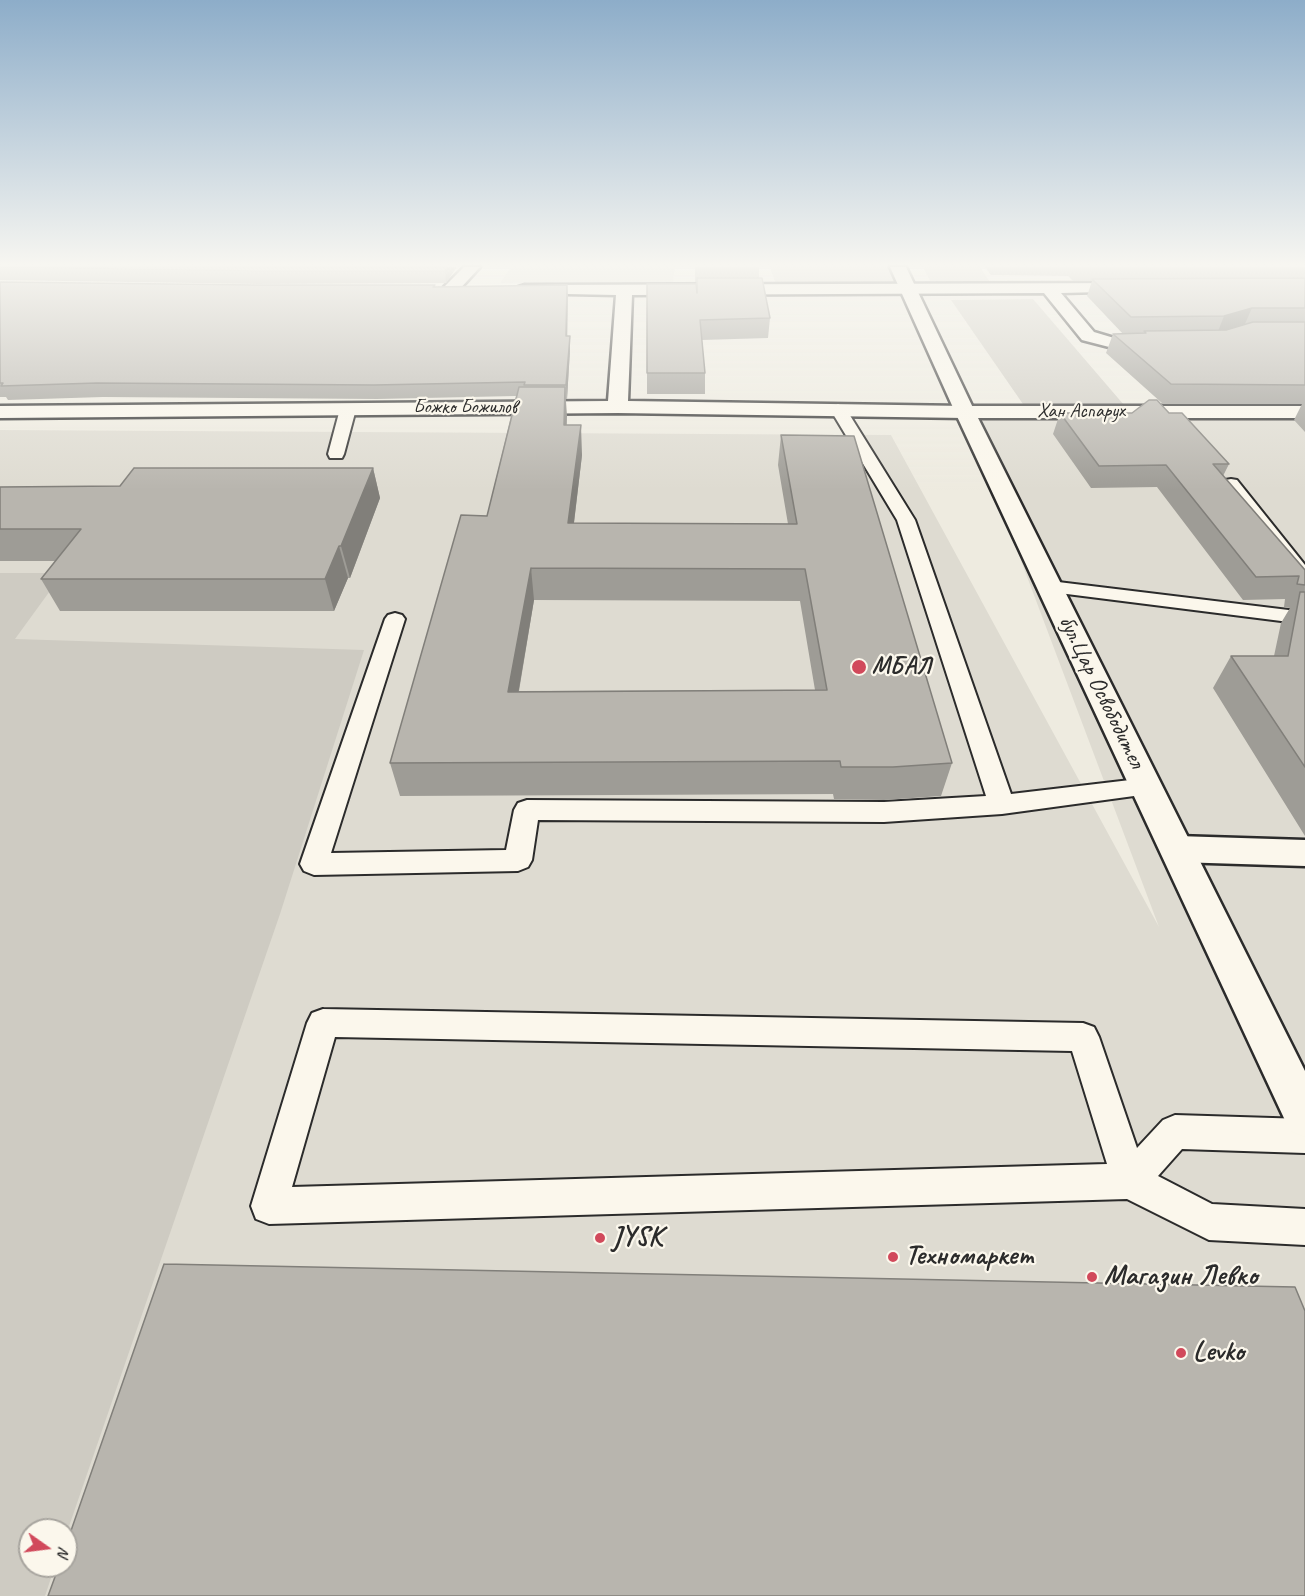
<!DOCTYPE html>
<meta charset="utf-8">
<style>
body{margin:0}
#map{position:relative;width:1305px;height:1596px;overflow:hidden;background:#eeebe0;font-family:Caveat,sans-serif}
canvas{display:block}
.north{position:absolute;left:18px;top:1518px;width:60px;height:60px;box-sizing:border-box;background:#fbf7ec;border:2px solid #a8a59f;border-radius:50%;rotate:104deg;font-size:16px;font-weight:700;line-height:24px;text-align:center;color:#2b2b2b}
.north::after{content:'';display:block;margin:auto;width:21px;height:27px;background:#d1495b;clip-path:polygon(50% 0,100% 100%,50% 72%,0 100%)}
</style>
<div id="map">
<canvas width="1305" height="1596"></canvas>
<div class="north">N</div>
</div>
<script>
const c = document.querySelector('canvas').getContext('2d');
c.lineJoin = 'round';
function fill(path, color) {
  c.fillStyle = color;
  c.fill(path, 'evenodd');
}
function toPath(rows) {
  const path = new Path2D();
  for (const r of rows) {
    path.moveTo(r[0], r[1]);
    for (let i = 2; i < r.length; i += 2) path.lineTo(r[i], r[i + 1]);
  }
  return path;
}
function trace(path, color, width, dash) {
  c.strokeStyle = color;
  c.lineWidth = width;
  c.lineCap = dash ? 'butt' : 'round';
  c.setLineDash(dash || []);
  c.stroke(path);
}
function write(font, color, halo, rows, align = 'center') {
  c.font = font + ' Caveat,sans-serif';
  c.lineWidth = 4.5;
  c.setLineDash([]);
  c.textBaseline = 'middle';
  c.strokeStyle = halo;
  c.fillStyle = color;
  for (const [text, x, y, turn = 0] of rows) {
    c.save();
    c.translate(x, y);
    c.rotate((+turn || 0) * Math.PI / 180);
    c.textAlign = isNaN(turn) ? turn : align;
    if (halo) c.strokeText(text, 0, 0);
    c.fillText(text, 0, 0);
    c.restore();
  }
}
fill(toPath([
 [511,267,675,267,673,282,500,283],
 [965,412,1305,412,1305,1596,0,1596,0,430,891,435,1159,927],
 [30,1530,66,1530,66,1566,30,1566]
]), '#dedbd1');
fill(toPath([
 [770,267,907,267,917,284,776,285],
 [923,267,980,267,990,282,930,281],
 [1033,299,1124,405,1025,407,951,300],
 [0,573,63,573,15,639,364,650,280,914,66,1535,66,1530,30,1530,30,1566,55,1566,45,1596,0,1596]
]), '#cecbc2');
const service = toPath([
 [348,404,356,409,344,454,342,458,330,458,328,454,340,409,348,404],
 [838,404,846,409,915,520,1011,794,1147,778,1156,781,1160,787,1156,793,1002,814,884,822,538,820,532,860,528,867,518,871,314,875,304,871,300,864,385,619,388,615,395,613,402,615,405,619,331,853,506,850,514,810,518,803,527,800,884,802,986,796,897,520,830,409,838,404],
 [1231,479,1237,480,1305,565,1305,584,1298,582,1225,488,1222,484,1225,480,1231,479],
 [1050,581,1305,612,1305,624,1043,591,1040,587,1043,583,1050,581],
 [323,1009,1083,1023,1094,1027,1099,1037,1137,1148,1163,1120,1175,1115,1305,1119,1305,1153,1182,1149,1158,1176,1212,1204,1305,1209,1305,1245,1209,1240,1127,1199,269,1224,256,1219,251,1206,307,1023,312,1013,323,1009],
 [335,1037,1072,1051,1107,1164,292,1187,335,1037]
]);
const minor = toPath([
 [464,267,480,267,456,293,444,293,442,290,444,287,464,267],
 [1135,283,1141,285,1143,288,1141,291,1061,293,1094,332,1114,338,1154,337,1160,338,1163,342,1160,346,1113,348,1082,340,1044,293,632,295,628,401,965,406,1305,406,1305,418,965,418,618,413,0,418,0,406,608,401,616,295,518,293,516,290,518,287,524,285,1135,283],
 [1177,836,1305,840,1305,866,1177,862,1165,858,1160,849,1165,840,1177,836]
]);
const tertiary = toPath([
 [890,267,906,267,975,412,1305,1071,1305,1137,1290,1131,955,412,890,267]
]);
trace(service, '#2b2b2b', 4);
trace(minor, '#2b2b2b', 5);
trace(tertiary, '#2b2b2b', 5);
fill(service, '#fbf7ec');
fill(minor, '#fbf7ec');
fill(tertiary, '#fbf7ec');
fill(toPath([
 [0,267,456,267,456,268,446,283,258,284,0,280],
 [695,267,759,267,759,278,770,318,768,338,702,340,705,373,705,394,647,394,647,284,696,284,697,282,695,282],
 [985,267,1305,267,1305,432,1294,420,1302,404,1163,404,1106,353,1113,334,1123,334,1087,296,1092,281,1073,281,1068,276,991,275],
 [0,282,254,285,435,285,435,287,567,285,567,336,570,336,570,350,567,399,565,399,566,425,582,455,574,523,788,524,778,465,781,435,952,763,941,796,884,800,834,799,833,794,400,796,390,763,487,516,516,396,377,399,103,397,8,400,6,397,0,397],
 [534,600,800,601,815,690,519,691],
 [1060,413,1169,413,1229,464,1223,476,1305,570,1305,836,1213,688,1231,656,1274,656,1281,623,1290,608,1284,607,1285,599,1243,600,1157,487,1091,488,1053,434],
 [373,468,380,498,350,578,348,578,334,611,60,611,41,579,56,561,0,561,0,487,120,486]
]), '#9e9c96');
fill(toPath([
 [447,267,456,267,456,268,446,283,445,271],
 [567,285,568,297,567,350,566,336],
 [1252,308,1244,326,1217,334,1224,316],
 [570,336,570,350,567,399,566,385],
 [565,387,567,416,566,455,564,425],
 [581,425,582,455,570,555,568,523],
 [373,468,380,498,350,578,341,546],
 [339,546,348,578,334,611,325,579],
 [531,568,534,600,513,724,508,692]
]), '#817f7a');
const building = toPath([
 [0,267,447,267,445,271,254,271,0,267],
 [697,278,762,278,770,318,700,320,705,373,647,373,647,284,696,284,697,293,697,278],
 [1305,278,1305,308,1252,308,1224,316,1131,317,1092,279,1305,278],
 [0,282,254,285,435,285,433,287,567,285,566,336,570,336,566,385,524,385,525,382,374,385,97,383,1,386,3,383,0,383,0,282],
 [1253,322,1305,322,1305,385,1171,384,1113,334,1146,333,1144,331,1226,330,1253,322],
 [519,387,565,387,564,425,581,425,568,523,797,524,781,435,854,436,952,763,893,767,841,767,840,761,390,763,461,515,487,516,519,387],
 [531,568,805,569,827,690,508,692,531,568],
 [1149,400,1157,400,1169,413,1182,413,1229,464,1213,464,1305,570,1305,585,1297,584,1299,576,1256,577,1166,465,1099,466,1060,413,1132,413,1149,400],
 [134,468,373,468,341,546,339,546,325,579,41,579,81,529,0,529,0,487,120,486,134,468],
 [1300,592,1305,592,1305,767,1231,656,1288,656,1300,592],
 [164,1264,1295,1287,1305,1311,1305,1596,48,1596,59,1566,66,1566,66,1545,164,1264]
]);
fill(building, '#b8b5ae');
trace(building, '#817f7a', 1.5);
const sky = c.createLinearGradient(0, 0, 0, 490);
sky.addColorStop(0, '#8dadc9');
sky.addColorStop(0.54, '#f7f6f1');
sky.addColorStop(1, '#f7f6f100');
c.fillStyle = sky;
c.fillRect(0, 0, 1305, 490);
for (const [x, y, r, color] of [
 [859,667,8,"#d1495b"],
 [600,1238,6,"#d1495b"],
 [893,1257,6,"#d1495b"],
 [1092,1277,6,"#d1495b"],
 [1181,1353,6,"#d1495b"]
]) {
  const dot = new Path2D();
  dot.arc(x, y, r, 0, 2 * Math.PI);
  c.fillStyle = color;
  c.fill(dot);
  trace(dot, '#fbf7ec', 2);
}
write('20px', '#2b2b2b', '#fbf7ec', [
 ["Божко Божилов",465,408],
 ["Хан Аспарух",1081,412]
]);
write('bold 24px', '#2b2b2b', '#fbf7ec', [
 ["МБАЛ",872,667]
], 'left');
write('24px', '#2b2b2b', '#fbf7ec', [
 ["бул.Цар Освободител",1101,692,64]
]);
write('bold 28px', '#2b2b2b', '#fbf7ec', [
 ["JYSK",612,1238],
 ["Техномаркет",905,1257],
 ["Магазин Левко",1104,1277],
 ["Levko",1193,1353]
], 'left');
</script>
